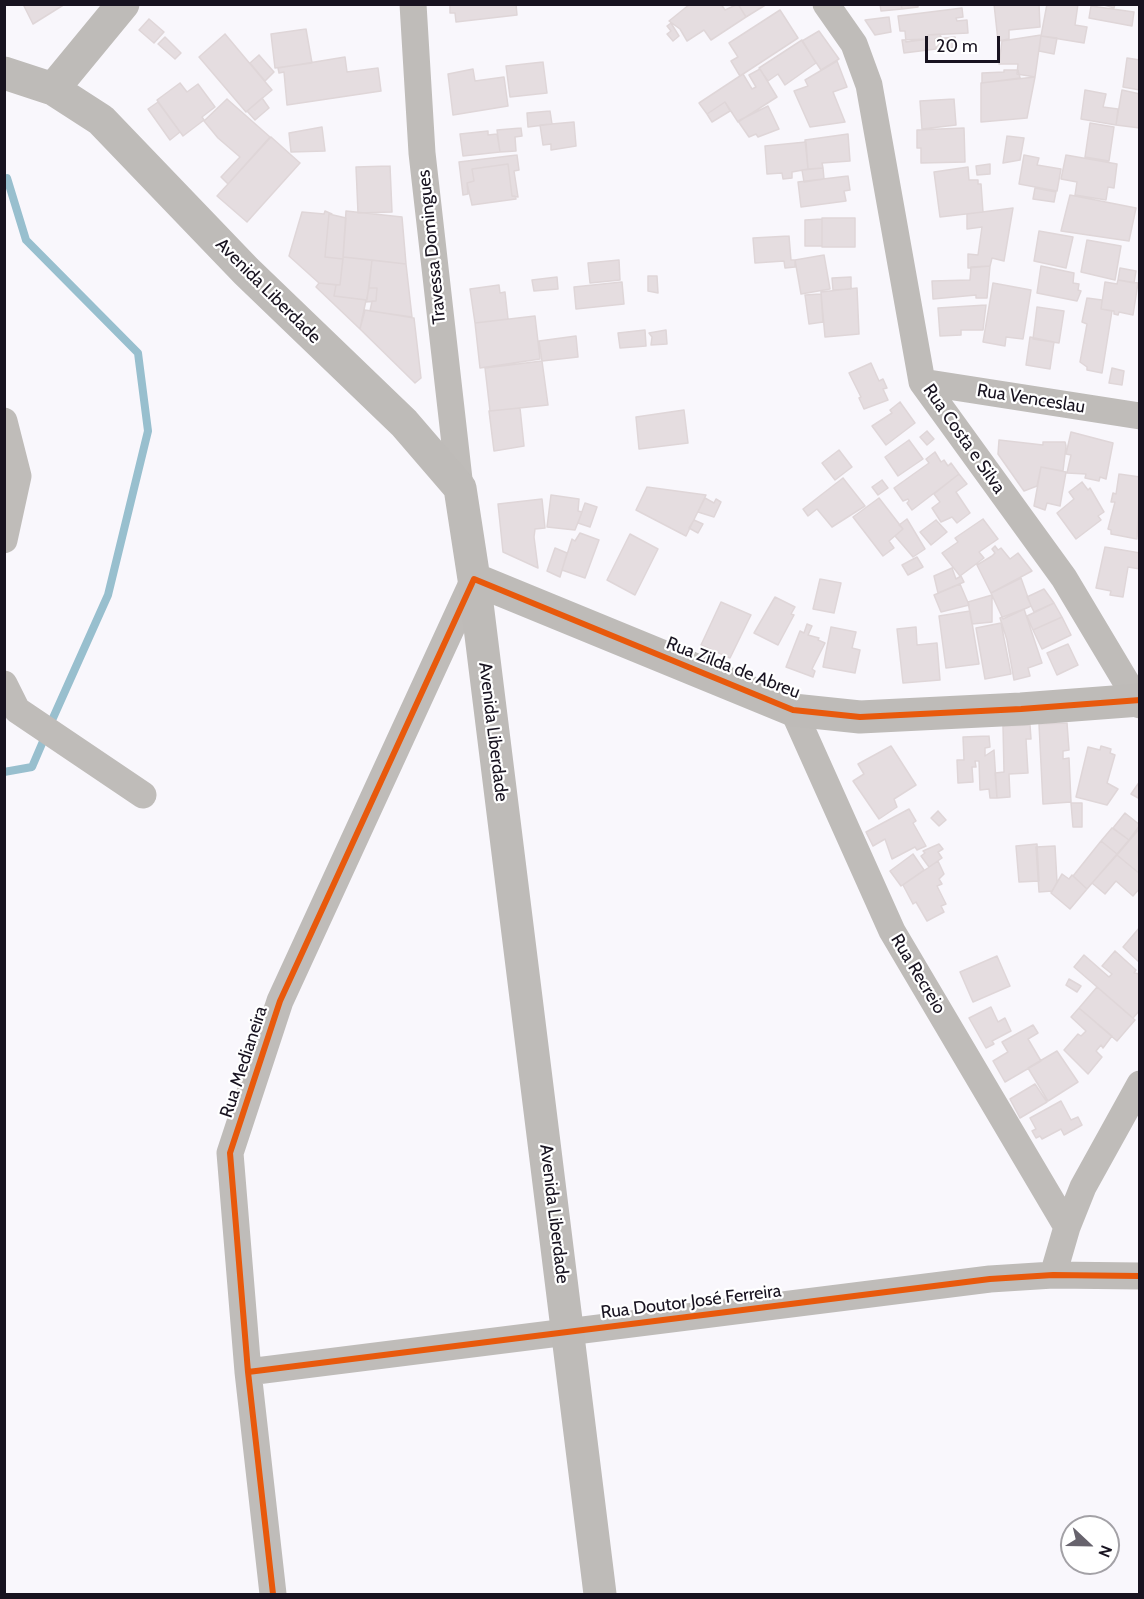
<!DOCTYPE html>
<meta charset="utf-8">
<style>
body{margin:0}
#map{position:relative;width:1144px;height:1599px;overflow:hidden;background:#f9f7fc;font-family:Cabin,sans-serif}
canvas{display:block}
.frame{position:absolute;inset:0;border:6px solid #181320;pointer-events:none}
.north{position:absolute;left:1060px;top:1515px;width:60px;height:60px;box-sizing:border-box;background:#fff;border:2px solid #a3a1a6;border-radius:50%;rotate:112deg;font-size:16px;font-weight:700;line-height:24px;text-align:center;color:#181320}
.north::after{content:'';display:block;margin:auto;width:21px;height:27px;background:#67636d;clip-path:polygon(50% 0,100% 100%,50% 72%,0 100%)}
.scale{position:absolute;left:925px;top:36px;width:75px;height:27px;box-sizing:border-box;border:3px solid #181320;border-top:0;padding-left:8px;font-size:18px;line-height:21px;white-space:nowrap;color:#181320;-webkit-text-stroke:4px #fff;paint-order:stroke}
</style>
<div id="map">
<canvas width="1144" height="1599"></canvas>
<div class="frame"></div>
<div class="north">N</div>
<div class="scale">20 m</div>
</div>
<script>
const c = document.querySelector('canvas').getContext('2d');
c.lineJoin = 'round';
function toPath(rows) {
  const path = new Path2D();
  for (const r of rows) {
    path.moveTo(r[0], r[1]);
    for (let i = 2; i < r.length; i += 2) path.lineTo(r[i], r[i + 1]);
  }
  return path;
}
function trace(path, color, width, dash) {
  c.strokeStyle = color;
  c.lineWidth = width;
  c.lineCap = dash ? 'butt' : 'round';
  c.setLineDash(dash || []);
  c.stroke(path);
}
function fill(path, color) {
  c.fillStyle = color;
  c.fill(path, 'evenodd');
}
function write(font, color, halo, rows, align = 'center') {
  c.font = font + ' Cabin,sans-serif';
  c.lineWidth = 4.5;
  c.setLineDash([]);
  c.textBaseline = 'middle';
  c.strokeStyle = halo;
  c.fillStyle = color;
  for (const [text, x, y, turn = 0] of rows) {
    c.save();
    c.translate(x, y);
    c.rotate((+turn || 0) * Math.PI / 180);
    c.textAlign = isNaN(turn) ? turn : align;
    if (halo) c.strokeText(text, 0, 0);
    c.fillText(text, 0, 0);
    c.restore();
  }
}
trace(toPath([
 [7,178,26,240,138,353,148,431,108,595,53,718],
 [4,772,32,767,44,739]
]), '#98bfce', 8);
const building = toPath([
 [23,4,65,4,33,24,23,4],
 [450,4,516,4,517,15,456,22,455,13,450,13,450,4],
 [690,4,721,4,725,10,738,4,746,17,711,40,704,30,687,41,680,29,669,21,690,4],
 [738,4,767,4,746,17,738,4],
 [880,4,901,4,902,9,881,11,880,4],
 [901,4,918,4,918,7,902,9,901,4],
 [994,4,1039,4,1040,27,1009,30,1009,39,998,41,994,4],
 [1047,4,1078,4,1075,25,1087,27,1084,43,1041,36,1047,4],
 [1101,4,1115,4,1114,8,1101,4],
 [1091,6,1134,12,1132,26,1089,18,1091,6],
 [962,8,963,17,956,18,957,21,967,20,968,33,928,35,929,39,906,42,905,31,900,31,898,16,962,8],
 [780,10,798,38,740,76,731,61,738,57,729,43,780,10],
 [889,17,891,32,875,35,865,20,889,17],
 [149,19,164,32,154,43,139,30,149,19],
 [671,23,679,36,673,41,667,34,671,31,667,26,671,23],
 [306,29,312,63,275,68,271,34,306,29],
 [819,31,839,59,821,70,802,41,819,31],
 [225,34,272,90,246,112,199,57,225,34],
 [940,34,941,37,935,39,936,49,904,53,902,40,929,39,928,35,940,34],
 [1041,35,1035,77,1017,74,1018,64,999,64,1002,41,1041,35],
 [1041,36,1057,38,1054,54,1039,51,1041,36],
 [165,37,181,53,175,59,158,44,165,37],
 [955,37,956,47,936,49,935,39,955,37],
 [802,40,816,63,785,85,778,74,768,81,759,68,802,40],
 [259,55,274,72,265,81,250,63,259,55],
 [345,57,347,72,378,68,381,91,287,105,284,72,279,73,278,68,345,57],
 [1127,58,1140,60,1140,90,1123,87,1127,58],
 [837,61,847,87,833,92,845,122,810,127,794,91,808,86,805,80,837,61],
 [543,62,547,93,510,97,506,66,543,62],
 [473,69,475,81,504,77,508,106,453,115,448,74,473,69],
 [760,69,777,97,738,122,725,102,707,114,699,103,743,74,752,89,756,87,749,75,760,69],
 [1004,70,1018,70,1020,78,982,83,982,73,1004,72,1004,70],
 [1035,77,1027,118,981,122,981,83,1035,77],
 [180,83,187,92,198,84,215,107,202,117,204,120,183,136,157,100,180,83],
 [1085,90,1106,94,1103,107,1118,109,1116,125,1081,119,1085,90],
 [1122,90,1140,94,1140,128,1116,125,1122,90],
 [262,98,269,108,255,120,247,111,262,98],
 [227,99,270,137,228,184,221,177,240,157,218,138,204,121,227,99],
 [954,99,956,125,922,129,920,101,954,99],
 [158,102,180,132,170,140,148,109,158,102],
 [725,102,730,111,712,122,707,114,725,102],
 [768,106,779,129,758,137,756,134,749,137,738,121,768,106],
 [550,111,552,124,528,127,527,113,550,111],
 [574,122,576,146,551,150,551,144,543,145,540,125,574,122],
 [1090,123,1114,127,1109,161,1085,157,1090,123],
 [322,127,325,151,291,152,289,133,322,127],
 [521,128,522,136,515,137,516,151,500,152,497,130,521,128],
 [964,128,965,162,921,163,921,148,917,148,917,130,964,128],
 [488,131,488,135,497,134,500,152,463,156,460,134,488,131],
 [848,134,850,161,822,163,823,168,808,169,805,140,848,134],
 [1007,136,1024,138,1020,160,1003,163,1007,136],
 [271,137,300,163,247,222,217,196,271,137],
 [806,142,808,169,792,172,792,178,783,179,782,173,767,174,765,146,806,142],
 [517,155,519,170,514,171,518,197,512,196,508,164,472,169,474,181,467,183,468,194,463,195,459,162,517,155],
 [1024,155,1039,158,1037,165,1061,169,1057,191,1019,184,1024,155],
 [1066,155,1117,164,1114,188,1108,187,1106,200,1075,195,1077,182,1061,179,1066,155],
 [508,164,512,196,515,196,516,199,472,205,467,183,474,181,472,169,508,164],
 [990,164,990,174,977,175,976,166,990,164],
 [390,166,392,212,358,213,356,167,390,166],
 [968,167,969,180,978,180,978,184,981,184,983,212,940,217,934,172,968,167],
 [823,168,824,179,804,182,802,170,823,168],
 [848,176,850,190,844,191,846,201,801,207,798,182,848,176],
 [1035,188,1056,192,1054,202,1033,199,1035,188],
 [1070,195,1136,208,1129,241,1061,231,1070,195],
 [1013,208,1004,261,992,258,990,266,968,268,968,254,978,255,982,227,967,229,967,214,1013,208],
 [325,211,332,214,329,214,325,257,343,259,340,285,319,283,289,256,302,212,324,214,325,211],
 [346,211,402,217,406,264,343,257,346,211],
 [329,214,346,218,343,259,325,257,329,214],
 [855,218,855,247,822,247,822,218,855,218],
 [822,219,822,246,805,246,805,220,822,219],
 [1039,231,1073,237,1066,268,1034,261,1039,231],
 [789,236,791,260,795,260,795,267,785,268,784,261,755,263,753,238,789,236],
 [1087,240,1121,246,1115,280,1081,272,1087,240],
 [824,255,830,289,801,294,795,260,824,255],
 [343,257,372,260,367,300,334,296,336,285,340,285,343,257],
 [372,260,406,264,412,317,370,311,372,301,376,301,377,288,369,288,372,260],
 [619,260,620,280,590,283,588,263,619,260],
 [990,266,987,298,976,298,976,295,933,299,932,281,970,280,971,267,990,266],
 [1041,266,1074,273,1073,283,1079,284,1078,290,1081,291,1077,301,1037,293,1041,266],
 [1120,268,1136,271,1134,283,1118,280,1120,268],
 [648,276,657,276,658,293,648,291,648,276],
 [557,277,558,289,534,291,532,280,557,277],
 [851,277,851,289,833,290,832,278,851,277],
 [1118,280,1138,283,1133,315,1119,312,1118,315,1114,314,1114,311,1101,309,1105,282,1117,284,1118,280],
 [622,282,624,304,576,309,574,287,622,282],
 [319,283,336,285,334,296,366,300,360,329,316,287,319,283],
 [993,283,1031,290,1023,339,1006,337,1005,346,983,342,993,283],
 [499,285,500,293,505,292,508,319,475,323,470,289,499,285],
 [369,288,377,288,376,301,366,302,369,288],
 [857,288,859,334,825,337,821,292,857,288],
 [821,294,823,322,809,324,805,295,821,294],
 [1087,298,1102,300,1101,309,1112,311,1102,373,1087,370,1087,367,1080,362,1087,324,1082,322,1087,298],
 [986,305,983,330,961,330,961,335,940,336,938,308,986,305],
 [1037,307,1064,311,1059,343,1033,339,1037,307],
 [365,310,414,318,421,378,415,383,360,329,365,310],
 [535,316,540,359,480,368,475,323,535,316],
 [645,330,646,346,620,348,618,333,645,330],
 [666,330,667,344,651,345,652,337,649,333,666,330],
 [576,336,578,357,542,361,539,341,576,336],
 [1030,337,1054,342,1050,369,1026,365,1030,337],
 [542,361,548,405,490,411,485,368,542,361],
 [871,363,879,381,883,379,887,388,883,389,888,400,864,409,859,398,861,397,849,373,871,363],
 [1112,368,1124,371,1122,385,1109,383,1112,368],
 [900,402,915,423,886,445,872,426,892,413,890,410,900,402],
 [520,408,524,446,494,451,489,411,520,408],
 [684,410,688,443,639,449,636,417,684,410],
 [927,431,934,439,927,445,920,437,927,431],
 [1071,432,1113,443,1106,479,1100,477,1099,481,1085,478,1086,474,1067,473,1071,455,1066,454,1071,432],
 [909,440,923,459,898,476,885,457,909,440],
 [999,440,1043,445,1043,442,1065,442,1066,446,1063,471,1041,467,1037,486,1024,491,998,454,999,440],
 [839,450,852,467,835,480,822,463,839,450],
 [935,452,941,462,944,460,948,466,951,463,959,474,912,510,907,503,909,501,908,499,903,501,894,488,929,463,926,459,935,452],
 [1041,467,1066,472,1060,506,1047,503,1045,510,1034,506,1041,467],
 [959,474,967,484,956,492,970,513,957,523,952,517,941,522,932,508,940,502,934,494,959,474],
 [1119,474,1140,477,1137,539,1111,534,1111,530,1108,529,1115,502,1111,502,1113,493,1116,494,1119,474],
 [843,478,865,506,832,527,817,509,808,516,803,509,843,478],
 [882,480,888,488,878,495,872,487,882,480],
 [1082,482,1088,490,1090,488,1104,512,1098,516,1101,520,1076,539,1057,513,1074,499,1069,492,1082,482],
 [647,487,706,495,686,536,636,510,647,487],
 [551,495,579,499,578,511,582,512,575,530,547,527,551,495],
 [705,498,714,503,716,499,721,502,714,517,698,512,705,498],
 [879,498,903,529,889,541,894,548,883,556,853,517,879,498],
 [542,499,545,528,535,529,534,537,538,568,503,552,498,504,542,499],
 [585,503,597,507,590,527,578,523,585,503],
 [907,519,925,549,913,557,895,536,903,529,899,525,907,519],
 [983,519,998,539,979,552,984,558,960,576,942,553,958,542,955,538,983,519],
 [694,520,703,524,698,533,689,528,694,520],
 [936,520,947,532,931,545,920,532,936,520],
 [580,533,599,540,585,578,562,570,572,539,575,541,580,533],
 [630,534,658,549,635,595,607,580,630,534],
 [995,546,998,550,1001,548,1010,559,1018,553,1032,571,991,593,977,565,992,556,995,553,992,549,995,546],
 [1105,547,1140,553,1140,569,1128,567,1123,597,1110,595,1111,591,1096,588,1105,547],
 [555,548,567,553,560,577,547,571,555,548],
 [917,557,923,567,908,575,902,565,917,557],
 [952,568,956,579,961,576,964,582,938,593,934,576,952,568],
 [1021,578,1031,606,1003,619,991,593,1021,578],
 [820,579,841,583,834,613,813,609,820,579],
 [960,584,969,605,941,612,934,595,960,584],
 [1044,589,1054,603,1034,612,1027,597,1044,589],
 [992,595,992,622,972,624,968,602,992,595],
 [775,597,795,607,791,614,794,615,778,645,754,633,775,597],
 [721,602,751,615,730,658,701,645,721,602],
 [1054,603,1062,617,1033,630,1027,616,1054,603],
 [1024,609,1042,663,1028,668,1030,676,1014,680,1007,640,1000,618,1024,609],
 [970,611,979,664,946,668,939,616,970,611],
 [1062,617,1071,635,1042,649,1033,630,1062,617],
 [1001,623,1011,674,985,679,976,628,1001,623],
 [807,624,812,626,808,635,819,638,818,640,825,643,812,669,815,671,813,677,786,667,800,631,804,633,807,624],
 [831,627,856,632,852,648,860,650,855,673,823,667,831,627],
 [916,627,917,645,937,643,940,680,903,683,897,629,916,627],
 [1068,644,1078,665,1057,675,1047,653,1068,644],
 [1067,723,1069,750,1063,751,1063,759,1069,758,1071,802,1043,804,1039,724,1067,723],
 [1030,725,1031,739,1026,739,1028,773,1009,774,1010,797,997,798,995,773,1004,772,1003,726,1030,725],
 [989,736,990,747,985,748,985,756,994,750,997,798,990,798,989,789,980,790,979,761,975,761,976,767,972,767,973,782,958,783,957,760,964,760,963,737,989,736],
 [891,746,916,785,894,799,897,807,879,819,853,781,864,774,858,764,891,746],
 [1101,746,1111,749,1110,753,1115,755,1107,783,1118,789,1107,805,1076,797,1088,747,1100,750,1101,746],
 [1140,781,1140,799,1131,794,1140,781],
 [1071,803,1082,803,1082,827,1073,827,1071,803],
 [909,809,916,821,913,823,926,846,917,850,915,847,892,859,885,839,873,846,866,832,909,809],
 [938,811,946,820,939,826,931,818,938,811],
 [1125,813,1140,825,1129,840,1113,828,1125,813],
 [1112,828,1129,840,1117,854,1101,841,1112,828],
 [1140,828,1138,853,1140,874,1117,855,1140,828],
 [1101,841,1117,854,1087,889,1073,876,1101,841],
 [939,844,943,849,938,852,942,858,929,867,921,856,925,853,923,851,939,844],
 [1037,844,1039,881,1019,882,1016,846,1037,844],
 [1055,846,1057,882,1052,891,1039,892,1036,847,1055,846],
 [913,854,924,870,901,886,890,871,913,854],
 [1117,855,1140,874,1140,888,1133,896,1116,881,1105,894,1092,883,1117,855],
 [938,861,944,874,939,879,942,884,937,886,946,904,941,906,944,912,927,921,916,902,913,904,903,885,938,861],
 [1062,874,1069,879,1072,875,1087,889,1070,909,1051,893,1062,874],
 [1140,927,1140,963,1123,947,1140,927],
 [1115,951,1136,970,1134,973,1140,974,1140,1010,1133,1018,1074,967,1084,955,1109,977,1112,974,1102,966,1115,951],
 [997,956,1010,986,973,1002,960,972,997,956],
 [1069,979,1081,986,1077,992,1066,985,1069,979],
 [1097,987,1135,1020,1117,1041,1079,1008,1097,987],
 [991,1007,998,1022,1005,1018,1011,1031,992,1041,994,1044,986,1048,969,1018,991,1007],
 [1079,1008,1112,1036,1103,1048,1101,1045,1096,1051,1102,1057,1088,1074,1064,1050,1078,1034,1081,1036,1086,1031,1071,1017,1079,1008],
 [1033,1025,1038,1033,1028,1039,1041,1061,1005,1082,993,1061,1008,1052,1002,1042,1033,1025],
 [1057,1051,1078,1082,1048,1101,1028,1068,1057,1051],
 [1035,1084,1047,1102,1020,1118,1010,1099,1035,1084],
 [1061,1101,1071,1120,1078,1117,1082,1125,1064,1135,1061,1129,1042,1139,1040,1136,1036,1138,1032,1131,1036,1129,1030,1118,1061,1101]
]);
fill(building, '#e5dde0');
trace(building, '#dfd6d8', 1.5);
trace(toPath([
 [413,4,422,153,460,488],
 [826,4,854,44,869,85,922,382,1064,578,1140,705],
 [922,382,1140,416],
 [4,421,18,476,4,540],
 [4,684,17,710,143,795],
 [793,710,892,931,1067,1227],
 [1053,1275,1067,1227,1083,1187,1140,1084],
 [248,1372,990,1279,1053,1275,1140,1276],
 [273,1594,248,1372,230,1153,280,1001,474,579]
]), '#bfbcb9', 27);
trace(toPath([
 [4,73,53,89,101,120,246,271,404,423,460,488,474,579,600,1594],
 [53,89,123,4],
 [474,579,793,710,860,717,1021,709,1140,700]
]), '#bebbb8', 33);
trace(toPath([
 [248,1372,990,1279,1053,1275,1140,1276],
 [273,1594,248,1372,230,1153,280,1001,474,579,793,710,860,717,1021,709,1140,700]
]), '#e8590c', 6);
write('18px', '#181320', '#fff', [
 ["Travessa Domingues",432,247,-96],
 ["Avenida Liberdade",268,291,45],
 ["Rua Venceslau",1031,399,9],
 ["Rua Costa e Silva",964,439,55],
 ["Rua Zilda de Abreu",733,668,21],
 ["Avenida Liberdade",493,732,83],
 ["Rua Recreio",918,974,59],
 ["Rua Medianeira",244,1062,-72],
 ["Avenida Liberdade",554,1214,83],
 ["Rua Doutor José Ferreira",691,1302,-7]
]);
</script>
